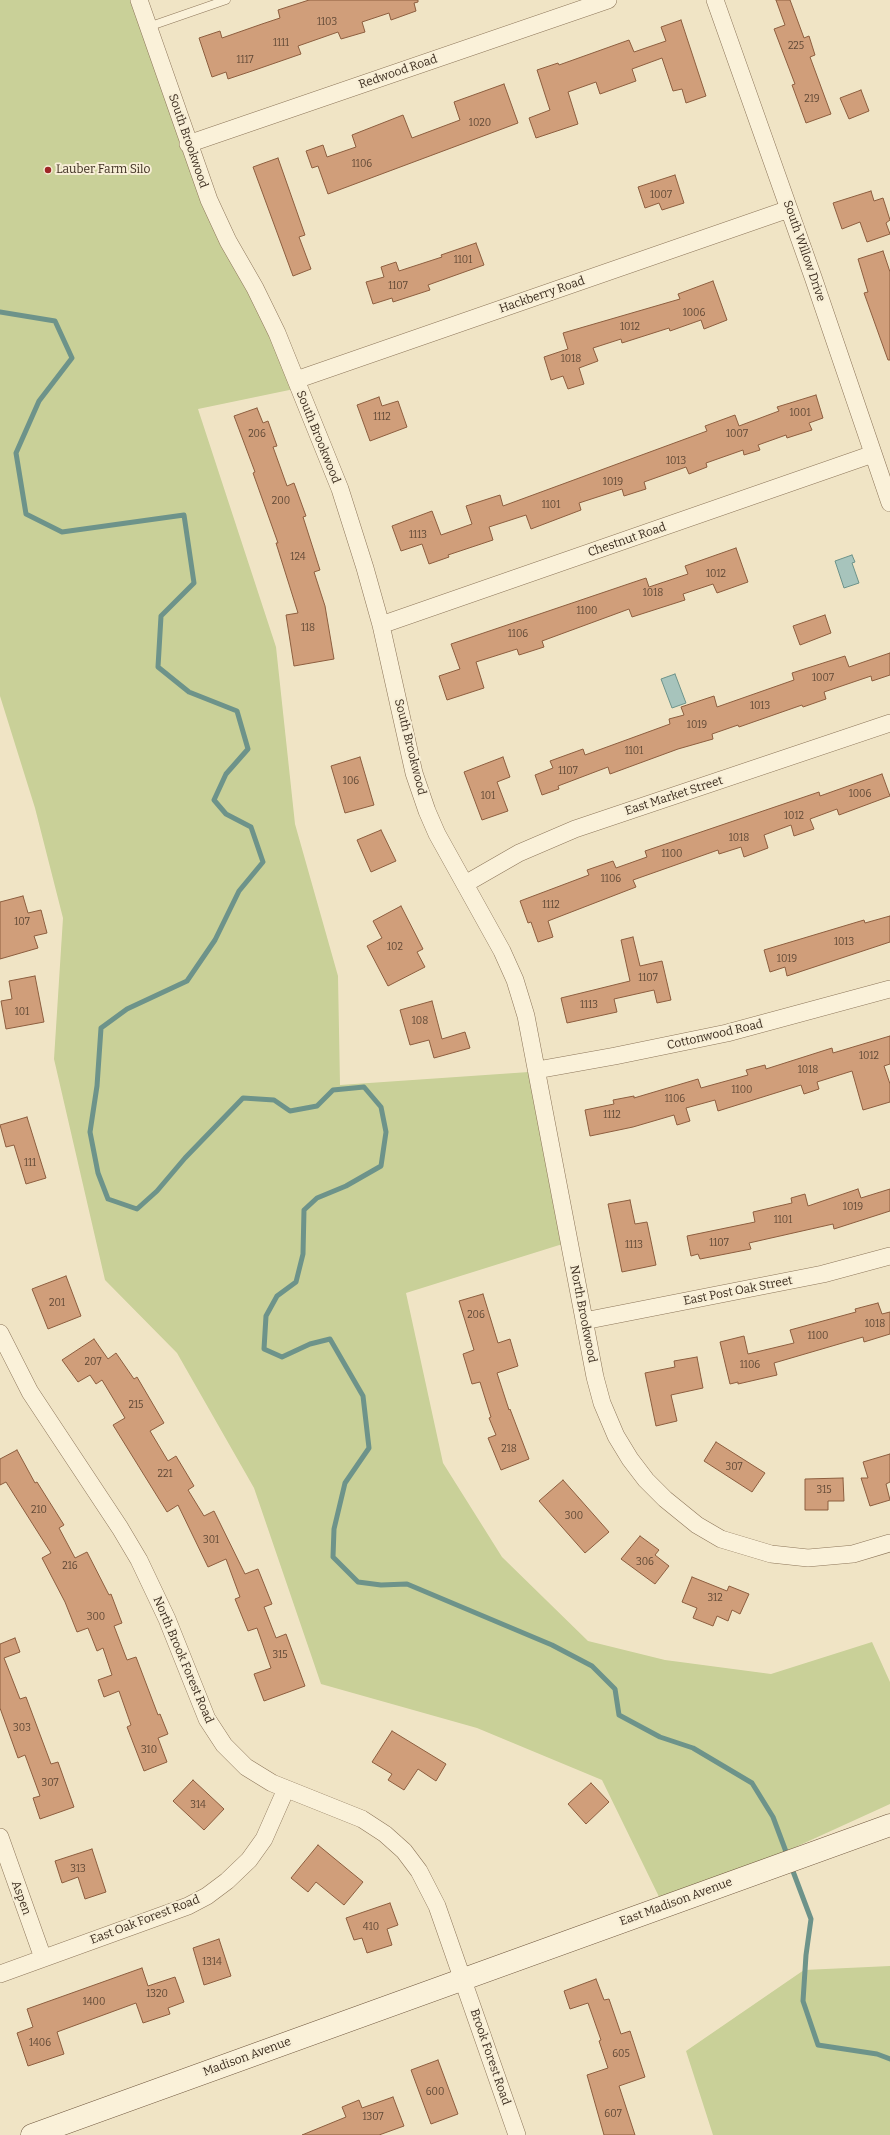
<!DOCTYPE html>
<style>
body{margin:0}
canvas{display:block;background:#f0e4c5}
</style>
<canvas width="890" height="2135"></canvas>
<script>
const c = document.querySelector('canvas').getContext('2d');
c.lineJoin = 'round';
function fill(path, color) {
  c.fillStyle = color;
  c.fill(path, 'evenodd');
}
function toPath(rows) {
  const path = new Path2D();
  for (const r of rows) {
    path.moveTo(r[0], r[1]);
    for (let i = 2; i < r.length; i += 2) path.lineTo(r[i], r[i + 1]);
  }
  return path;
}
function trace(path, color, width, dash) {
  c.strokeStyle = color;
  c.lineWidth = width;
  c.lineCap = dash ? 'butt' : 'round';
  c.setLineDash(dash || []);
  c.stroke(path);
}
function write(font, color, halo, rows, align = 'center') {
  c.font = font + ' Bitter,serif';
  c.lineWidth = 4;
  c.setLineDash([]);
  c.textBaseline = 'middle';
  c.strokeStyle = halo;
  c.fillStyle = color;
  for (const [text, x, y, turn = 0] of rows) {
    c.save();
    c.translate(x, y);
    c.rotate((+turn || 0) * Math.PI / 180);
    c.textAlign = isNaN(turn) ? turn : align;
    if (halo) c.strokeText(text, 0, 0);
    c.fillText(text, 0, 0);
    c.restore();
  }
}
fill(toPath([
 [0,0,134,0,228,241,299,388,198,409,276,647,295,824,338,976,340,1085,529,1072,569,1242,406,1293,443,1463,502,1557,588,1641,665,1660,771,1674,872,1642,890,1682,890,1804,664,1907,602,1780,477,1728,321,1684,254,1488,177,1353,105,1280,54,1059,63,918,35,808,0,696],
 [890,1966,890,2135,713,2135,686,2051,804,1970]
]), '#c9d098');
const water = toPath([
 [852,555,855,562,852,563,859,583,844,588,835,561,852,555],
 [675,674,686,703,672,708,661,679,675,674]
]);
fill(water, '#a7c4bc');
trace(water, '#6d938a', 1);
trace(toPath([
 [0,312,55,321,72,358,39,401,16,453,26,514,62,532,184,515,194,583,161,616,158,667,189,692,237,711,248,749,226,774,214,800,226,814,251,827,263,862,239,891,215,940,187,981,127,1009,101,1028,97,1086,90,1132,98,1173,108,1199,137,1209,157,1191,185,1158,243,1098,274,1100,290,1111,317,1106,333,1090,364,1087,381,1107,386,1132,381,1166,346,1186,317,1198,304,1210,303,1254,296,1282,277,1296,266,1316,264,1349,282,1357,310,1344,330,1339,363,1396,369,1448,345,1483,334,1529,333,1557,358,1582,381,1585,407,1584,552,1645,592,1666,615,1689,619,1715,660,1737,693,1748,752,1783,773,1817,788,1857],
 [791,1866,811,1919,806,1955,803,2001,818,2045,877,2054,890,2059]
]), '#6d938a', 5);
const building = toPath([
 [309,0,418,0,418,2,414,3,416,11,391,20,389,13,362,22,365,32,341,39,338,32,298,46,301,54,252,71,228,79,226,72,212,77,199,38,220,31,222,38,262,24,280,18,278,10,309,0],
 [776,0,790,0,804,38,809,36,815,55,810,57,831,114,806,123,792,85,795,84,774,29,785,25,776,0],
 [681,20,706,96,686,103,682,89,673,91,662,58,632,69,636,81,600,94,596,82,568,92,578,124,536,138,529,118,550,110,537,70,558,63,559,65,629,40,634,52,666,41,661,27,681,20],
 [504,84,518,123,328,194,318,166,312,168,306,151,323,145,327,157,356,147,352,135,403,115,412,138,460,120,454,102,504,84],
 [861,90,869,111,849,119,840,98,861,90],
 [278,158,305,235,299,237,311,269,293,276,253,167,278,158],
 [675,175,684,203,662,210,659,203,645,208,638,187,675,175],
 [871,191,874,201,883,198,890,220,886,223,890,234,867,242,860,222,842,229,833,203,871,191],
 [476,243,484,265,428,285,430,290,393,302,392,298,373,304,366,282,384,277,381,267,396,262,399,271,442,257,441,255,476,243],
 [883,251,890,272,890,360,888,360,864,293,868,292,858,259,883,251],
 [713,281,727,320,704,329,701,320,670,331,669,328,622,343,621,339,593,348,598,361,579,368,584,384,568,389,563,376,551,380,544,357,568,349,563,333,680,299,678,294,713,281],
 [816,395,823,418,809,423,812,430,787,438,786,435,758,445,760,450,744,455,743,450,706,463,707,467,689,474,686,467,644,482,646,489,624,496,622,489,579,503,581,510,531,529,526,515,489,527,493,540,448,555,449,557,429,564,422,544,401,551,392,526,432,511,441,535,472,524,466,506,500,495,503,506,707,431,705,426,735,415,739,426,779,411,777,407,816,395],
 [379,397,382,406,398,401,407,427,370,441,357,405,379,397],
 [257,408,263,423,268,421,277,446,273,447,287,486,294,483,306,516,303,517,320,570,314,572,325,606,334,659,294,666,286,615,298,613,276,543,278,543,253,473,255,472,234,416,257,408],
 [736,548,748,582,717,593,713,584,683,594,685,600,632,617,629,609,542,641,544,647,519,655,517,649,476,662,484,688,447,700,439,676,460,669,451,644,646,578,649,587,688,574,685,566,736,548],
 [825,615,831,633,800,645,793,626,825,615],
 [890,653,890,675,872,681,871,676,824,692,826,699,803,707,802,705,739,727,738,725,712,734,713,739,678,749,610,774,608,767,558,786,559,789,542,795,535,775,553,768,550,761,583,749,585,755,670,724,669,719,684,715,681,707,714,696,717,707,794,680,792,673,845,656,849,667,890,653],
 [360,757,374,805,345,813,331,766,360,757],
 [503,757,510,777,497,782,508,811,482,820,464,772,503,757],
 [882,774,890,796,839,815,837,809,810,819,814,829,794,836,791,825,764,835,768,848,744,857,741,847,719,854,718,850,633,880,636,887,548,921,553,937,538,942,531,922,528,923,520,901,589,875,587,870,613,861,616,868,647,857,645,851,819,792,820,796,882,774],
 [381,830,396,861,371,872,357,840,381,830],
 [23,896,28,913,41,910,47,933,34,936,38,948,0,959,0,902,23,896],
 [401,906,423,949,417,952,425,967,388,986,367,946,382,938,373,921,401,906],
 [890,916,890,942,787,976,785,967,770,972,764,950,864,920,865,923,890,916],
 [633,937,640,966,662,961,671,1000,657,1003,654,990,614,999,617,1012,567,1023,561,998,630,981,621,940,633,937],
 [35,976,44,1022,6,1029,1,1001,12,999,9,981,35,976],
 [432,1001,442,1039,465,1032,470,1048,434,1058,429,1040,410,1045,400,1010,432,1001],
 [890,1036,890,1064,884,1066,890,1084,890,1102,863,1110,852,1071,817,1082,819,1089,804,1094,801,1085,718,1111,715,1100,686,1108,690,1121,677,1125,674,1115,633,1127,590,1136,585,1110,614,1104,613,1100,634,1096,634,1098,698,1079,701,1088,748,1075,746,1070,765,1065,766,1069,832,1048,833,1053,890,1036],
 [27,1117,46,1178,26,1184,14,1145,6,1147,0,1125,27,1117],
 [858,1189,861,1198,890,1189,890,1211,834,1229,833,1224,749,1243,751,1249,700,1259,698,1254,691,1256,687,1236,755,1222,753,1212,792,1203,791,1198,805,1194,808,1206,858,1189],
 [630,1200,635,1224,647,1222,656,1265,622,1272,608,1204,630,1200],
 [66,1276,81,1316,48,1329,32,1289,66,1276],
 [483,1294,498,1343,510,1339,518,1366,497,1373,509,1410,510,1409,529,1459,501,1470,488,1438,496,1435,489,1418,491,1417,480,1382,472,1384,463,1354,474,1350,459,1301,483,1294],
 [878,1303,882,1314,890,1312,890,1334,864,1342,863,1337,774,1363,777,1375,738,1384,738,1382,730,1384,720,1342,744,1336,748,1354,794,1343,790,1330,856,1312,855,1309,878,1303],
 [94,1339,108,1359,116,1353,134,1379,137,1377,164,1423,150,1431,168,1461,176,1456,194,1486,188,1490,204,1516,214,1511,245,1574,258,1569,272,1604,264,1607,276,1638,286,1634,305,1686,264,1701,254,1674,271,1668,257,1628,248,1631,235,1599,240,1597,226,1559,208,1567,178,1505,167,1512,113,1425,125,1418,102,1380,96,1384,90,1375,78,1382,62,1360,94,1339],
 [697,1357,703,1388,671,1395,677,1421,656,1426,645,1373,675,1367,674,1361,697,1357],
 [716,1442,765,1473,752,1492,704,1461,716,1442],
 [17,1450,35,1483,37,1482,64,1525,59,1528,75,1558,87,1552,109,1595,111,1594,122,1623,114,1626,127,1660,136,1657,158,1715,160,1714,168,1734,158,1738,167,1762,144,1771,127,1727,131,1725,119,1691,104,1697,98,1680,112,1675,103,1648,97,1651,88,1628,77,1632,65,1602,42,1558,51,1553,6,1482,0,1485,0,1459,17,1450],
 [890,1454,890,1482,886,1484,890,1500,870,1506,861,1478,868,1478,863,1462,890,1454],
 [843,1478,844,1501,828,1501,828,1510,805,1510,805,1479,843,1478],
 [563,1480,609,1532,585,1553,539,1501,563,1480],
 [640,1536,659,1550,655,1555,669,1566,655,1584,621,1559,640,1536],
 [692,1577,727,1591,729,1586,749,1594,740,1614,732,1610,728,1621,717,1616,713,1626,693,1618,697,1608,682,1602,692,1577],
 [15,1638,20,1652,4,1658,20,1699,26,1697,51,1764,58,1762,74,1807,40,1819,33,1798,40,1796,25,1755,18,1758,0,1708,0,1644,15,1638],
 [392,1731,446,1764,436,1781,418,1769,404,1790,388,1780,392,1774,372,1762,392,1731],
 [193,1780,224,1809,204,1830,173,1801,193,1780],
 [591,1783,609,1802,586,1824,568,1804,591,1783],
 [318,1845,363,1882,344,1905,316,1882,308,1892,291,1878,318,1845],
 [92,1849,106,1892,85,1899,78,1877,62,1883,55,1861,92,1849],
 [390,1903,398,1925,387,1929,392,1945,367,1953,362,1938,354,1940,346,1918,390,1903],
 [219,1939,231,1976,204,1985,193,1948,219,1939],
 [142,1968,148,1986,175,1977,184,2002,168,2008,170,2014,143,2023,136,2003,57,2032,64,2054,28,2066,17,2033,33,2027,27,2009,142,1968],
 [596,1979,604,2000,609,1999,621,2034,630,2031,645,2077,619,2086,635,2135,604,2135,587,2075,608,2068,599,2041,601,2040,588,2003,570,2009,564,1991,596,1979],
 [438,2060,458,2114,431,2124,411,2070,438,2060],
 [393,2097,404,2126,379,2135,302,2135,346,2117,342,2107,359,2100,362,2108,393,2097]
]);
fill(building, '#d09e7a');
trace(building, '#8d5e3f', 1);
const lane = toPath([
 [148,27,226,0]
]);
const street = toPath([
 [139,0,209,200,228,241,255,288,277,333,340,489,365,568,381,625,414,773,427,811,437,834,502,951,515,980,526,1016,595,1377,602,1403,616,1436,630,1459,646,1480,665,1499,697,1525,721,1539,771,1554,808,1558,853,1554,890,1543],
 [715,0,813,277,890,503],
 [188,144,608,0],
 [296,380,789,209],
 [381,625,873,454],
 [465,884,519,853,575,829,890,723],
 [537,1070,615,1056,727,1033,890,989],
 [584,1321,823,1274,890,1256],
 [0,1333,30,1392,120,1528,139,1560,167,1619,207,1719,224,1745,246,1767,272,1783,362,1819,385,1834,404,1851,419,1871,437,1906,517,2135],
 [0,1837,43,1958],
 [0,1974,188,1906,207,1896,227,1881,249,1860,264,1839,286,1789]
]);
const secondary = toPath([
 [32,2135,890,1825]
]);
trace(lane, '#8d765a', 9);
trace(street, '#8d765a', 18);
trace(secondary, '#6f563d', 23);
trace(lane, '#faf1d9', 8);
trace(street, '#faf1d9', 17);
trace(secondary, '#faf1d9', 22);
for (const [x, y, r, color] of [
 [48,170,4,"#9f2727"]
]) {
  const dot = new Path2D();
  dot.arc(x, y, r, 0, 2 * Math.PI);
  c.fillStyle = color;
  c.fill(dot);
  trace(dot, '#f7eed6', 1.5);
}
write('10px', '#614936', null, [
 ["1103",327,22],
 ["1111",281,43],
 ["225",796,46],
 ["1117",245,60],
 ["219",812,99],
 ["1020",480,123],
 ["1106",362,164],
 ["1007",661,195],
 ["1101",463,260],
 ["1107",398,286],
 ["1006",694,313],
 ["1012",630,327],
 ["1018",571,359],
 ["1001",800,413],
 ["1112",382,417],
 ["206",257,434],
 ["1007",737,434],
 ["1013",676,461],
 ["1019",613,482],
 ["200",281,501],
 ["1101",551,505],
 ["1113",418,535],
 ["124",298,557],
 ["1012",716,574],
 ["1018",653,593],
 ["1100",587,611],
 ["118",308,628],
 ["1106",518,634],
 ["1007",823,678],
 ["1013",760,706],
 ["1019",697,725],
 ["1101",634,751],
 ["1107",568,771],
 ["106",351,781],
 ["1006",860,794],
 ["101",488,796],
 ["1012",794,816],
 ["1018",739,838],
 ["1100",672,854],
 ["1106",611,879],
 ["1112",551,905],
 ["107",22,922],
 ["1013",844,942],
 ["102",395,947],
 ["1019",787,959],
 ["1107",648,978],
 ["1113",589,1005],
 ["101",22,1012],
 ["108",420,1021],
 ["1012",869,1056],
 ["1018",808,1070],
 ["1100",742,1090],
 ["1106",675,1099],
 ["1112",612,1115],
 ["111",30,1163],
 ["1019",853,1207],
 ["1101",783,1220],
 ["1107",719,1243],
 ["1113",634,1245],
 ["201",57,1303],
 ["206",476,1315],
 ["1018",875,1324],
 ["1100",818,1336],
 ["207",93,1362],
 ["1106",750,1365],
 ["215",136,1405],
 ["218",509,1449],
 ["307",734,1467],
 ["221",165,1474],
 ["315",824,1490],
 ["210",39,1510],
 ["300",574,1516],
 ["301",211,1540],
 ["306",645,1562],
 ["216",70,1566],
 ["312",715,1598],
 ["300",96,1617],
 ["315",280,1655],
 ["303",22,1728],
 ["310",149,1750],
 ["307",50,1783],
 ["314",198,1805],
 ["313",78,1869],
 ["410",371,1927],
 ["1314",212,1962],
 ["1320",157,1994],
 ["1400",94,2002],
 ["1406",40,2043],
 ["605",621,2054],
 ["600",435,2092],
 ["607",613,2114],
 ["1307",373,2117]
]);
write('12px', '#3c2d1f', '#f7eed6', [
 ["Redwood Road",398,72,-19],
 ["South Brookwood",188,141,71],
 ["South Willow Drive",804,251,71],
 ["Hackberry Road",542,295,-19],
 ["South Brookwood",318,437,68],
 ["Chestnut Road",627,540,-19],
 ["South Brookwood",410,747,76],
 ["East Market Street",674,796,-18],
 ["Cottonwood Road",715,1035,-13],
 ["East Post Oak Street",738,1291,-11],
 ["North Brookwood",583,1314,79],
 ["North Brook Forest Road",183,1660,67],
 ["Aspen",21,1898,70],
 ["East Madison Avenue",676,1902,-20],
 ["East Oak Forest Road",145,1920,-21],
 ["Madison Avenue",247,2057,-20],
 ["Brook Forest Road",490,2057,71]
]);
write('12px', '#3c2d1f', '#f7eed6', [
 ["Lauber Farm Silo",56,170]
], 'left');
</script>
